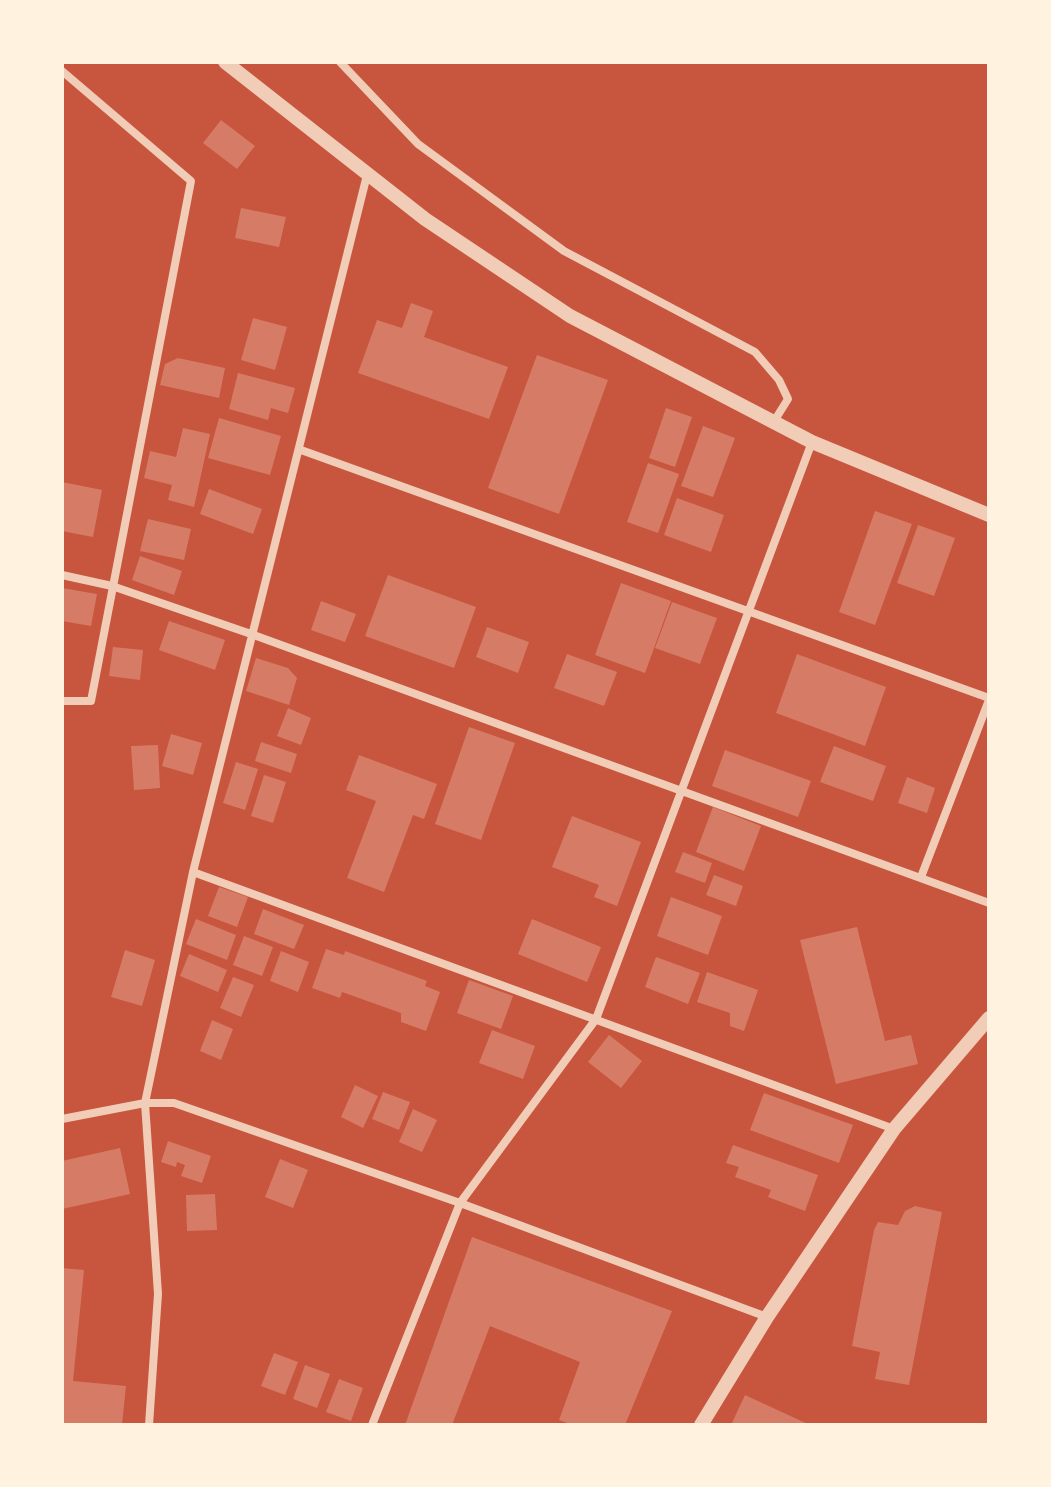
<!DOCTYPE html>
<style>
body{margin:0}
#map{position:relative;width:1051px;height:1487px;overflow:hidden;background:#c8553d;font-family:"Nunito Sans",sans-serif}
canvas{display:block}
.frame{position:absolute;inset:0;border:64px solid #fff3e0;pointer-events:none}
</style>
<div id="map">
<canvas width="1051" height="1487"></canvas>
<div class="frame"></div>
</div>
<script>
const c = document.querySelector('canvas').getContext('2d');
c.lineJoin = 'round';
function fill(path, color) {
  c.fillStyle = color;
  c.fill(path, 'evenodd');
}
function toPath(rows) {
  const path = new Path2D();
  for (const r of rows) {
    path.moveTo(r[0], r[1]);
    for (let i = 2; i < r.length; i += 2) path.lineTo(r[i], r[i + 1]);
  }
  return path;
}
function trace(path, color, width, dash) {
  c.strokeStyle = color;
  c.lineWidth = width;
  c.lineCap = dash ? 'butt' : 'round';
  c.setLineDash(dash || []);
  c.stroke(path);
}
fill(toPath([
 [221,120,255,146,237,169,203,143],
 [241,208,286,217,279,247,235,238],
 [411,303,433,311,424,337,508,367,489,419,358,373,377,320,402,328],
 [253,318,287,327,275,370,241,360],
 [537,355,608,380,559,514,488,488],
 [178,358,225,368,219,398,160,385,165,364],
 [238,373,295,388,288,413,271,408,268,420,229,409],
 [666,408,692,417,675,467,649,458],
 [219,418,281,436,270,475,208,458],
 [703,426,735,438,713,497,681,486],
 [183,428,210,434,194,507,168,500,172,485,144,478,150,451,176,457],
 [648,463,679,474,658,533,627,522],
 [62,482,102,490,93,537,62,531],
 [209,489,262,509,253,534,200,514],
 [677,498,724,515,711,552,664,535],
 [875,511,912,524,875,625,839,612],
 [148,519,191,529,184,560,140,551],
 [918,525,955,538,934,596,897,583],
 [140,556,182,571,174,595,132,580],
 [388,575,476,607,454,668,365,636],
 [621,583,671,601,645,673,595,655],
 [62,588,97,594,91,626,62,621],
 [321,601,356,614,345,642,311,630],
 [672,602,717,618,700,664,655,648],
 [169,621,225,640,215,670,159,650],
 [487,627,529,642,518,673,476,657],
 [113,647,143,650,140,680,109,676],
 [567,654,617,672,604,706,554,688],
 [797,654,886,687,865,746,776,713],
 [256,658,288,668,297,678,289,705,246,691],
 [288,708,311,718,301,745,277,736],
 [469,727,515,743,481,840,435,824],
 [171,734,202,743,193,775,162,766],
 [261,742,297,754,291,773,255,761],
 [158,745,160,788,134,790,131,746],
 [834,746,886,766,873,801,820,782],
 [725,750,811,781,798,817,712,786],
 [359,755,437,784,424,819,413,815,384,892,347,878,376,801,346,790],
 [236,762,258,769,245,810,223,803],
 [264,775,286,782,273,823,251,816],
 [907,777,935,788,927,813,898,803],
 [713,807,761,826,744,871,696,852],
 [572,816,641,842,617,906,594,897,599,885,552,867],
 [683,852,712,863,705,883,675,872],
 [714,875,743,886,736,906,706,895],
 [219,887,248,897,237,927,208,916],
 [671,897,722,916,708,955,657,936],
 [263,909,304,925,294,949,254,934],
 [196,919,236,935,227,960,186,944],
 [532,919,601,947,587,982,518,954],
 [857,927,885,1041,911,1035,918,1064,836,1084,800,940],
 [244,936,273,947,262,976,233,965],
 [326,949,344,955,345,951,427,981,425,986,440,992,426,1031,401,1022,401,1013,342,992,340,998,312,988],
 [125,950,155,960,142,1006,111,997],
 [281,951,309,962,298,992,270,981],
 [189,954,227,970,218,992,180,976],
 [656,957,700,973,688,1004,645,987],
 [707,972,758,990,744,1031,730,1026,730,1013,697,1002],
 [233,977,254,985,241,1017,220,1008],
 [469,980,513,996,501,1029,457,1013],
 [212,1020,233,1029,221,1060,200,1051],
 [492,1030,535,1046,523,1079,479,1063],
 [609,1035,642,1061,621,1088,588,1062],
 [355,1085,378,1096,363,1128,341,1117],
 [383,1092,410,1102,399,1130,372,1119],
 [764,1093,853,1125,839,1163,750,1130],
 [413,1109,437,1120,422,1152,399,1142],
 [168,1141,211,1156,202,1183,181,1176,185,1165,177,1162,176,1167,161,1162],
 [733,1145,818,1175,805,1211,768,1197,771,1190,735,1177,739,1167,726,1163],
 [120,1148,130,1194,62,1209,62,1161],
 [280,1159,308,1170,293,1208,265,1197],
 [215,1194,217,1230,187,1231,186,1195],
 [915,1206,942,1212,909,1385,875,1379,880,1352,852,1346,874,1230,878,1222,898,1225,905,1211],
 [472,1237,672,1311,625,1425,573,1425,559,1420,580,1362,490,1326,452,1425,405,1425],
 [62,1268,84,1270,73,1381,126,1386,122,1425,62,1425],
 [274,1353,298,1362,285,1395,261,1386],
 [305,1365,330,1374,317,1408,293,1399],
 [339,1379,363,1388,351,1421,326,1412],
 [745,1395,810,1425,731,1425]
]), '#d67c66');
trace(toPath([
 [340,62,418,144,564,251,755,352,779,380,788,399,773,423],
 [62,71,191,181,91,701,62,701],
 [301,450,989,698],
 [62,575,112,586,251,634,989,903],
 [193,872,894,1129],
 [921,877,989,700],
 [62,1119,145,1103,174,1103,460,1203,767,1317],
 [149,1425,158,1294,145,1103,193,872,367,175],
 [372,1425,460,1203,596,1019,812,442]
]), '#f1ccb7', 8);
trace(toPath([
 [225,62,425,219,570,316,812,442,989,515],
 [701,1425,767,1317,894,1129,989,1018]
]), '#f1ccb7', 14);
</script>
